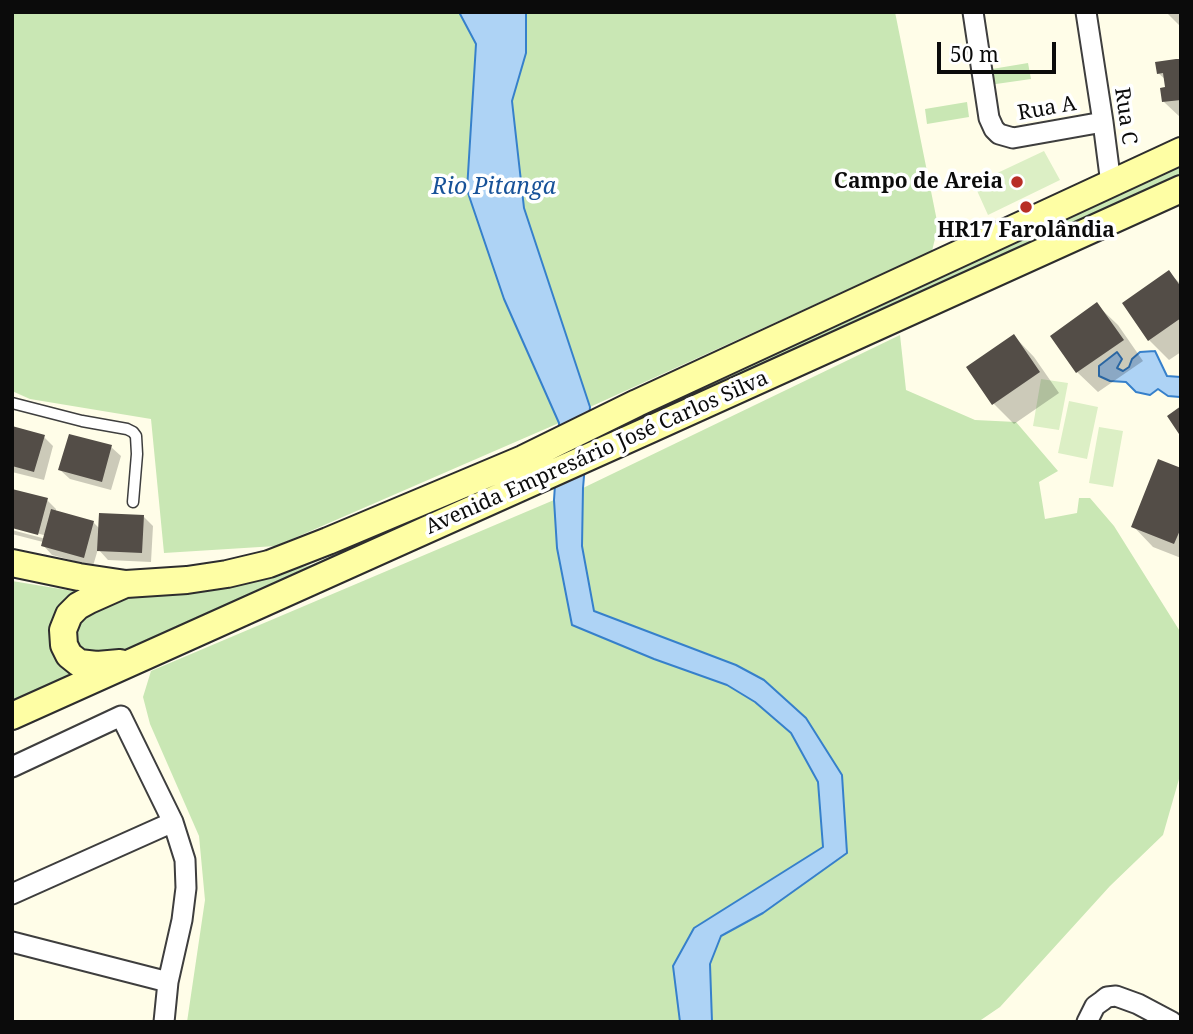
<!DOCTYPE html>
<meta charset="utf-8">
<style>
body{margin:0}
#map{position:relative;width:1193px;height:1034px;overflow:hidden;background:#fffde8;font-family:"Noto Serif",serif}
canvas{display:block}
.frame{position:absolute;inset:0;border:14px solid #0b0b0b;pointer-events:none}
.scale{position:absolute;left:937px;top:42px;width:119px;height:32px;box-sizing:border-box;border:4px solid #0b0b0b;border-top:0;padding-left:9px;font-size:21px;line-height:24px;white-space:nowrap;color:#0b0b0b;-webkit-text-stroke:5px #fff;paint-order:stroke}
</style>
<div id="map">
<canvas width="1193" height="1034"></canvas>
<div class="frame"></div>
<div class="scale">50 m</div>
</div>
<script>
const c = document.querySelector('canvas').getContext('2d');
c.lineJoin = 'round';
function fill(path, color) {
  c.fillStyle = color;
  c.fill(path, 'evenodd');
}
function toPath(rows) {
  const path = new Path2D();
  for (const r of rows) {
    path.moveTo(r[0], r[1]);
    for (let i = 2; i < r.length; i += 2) path.lineTo(r[i], r[i + 1]);
  }
  return path;
}
function trace(path, color, width, dash) {
  c.strokeStyle = color;
  c.lineWidth = width;
  c.lineCap = dash ? 'butt' : 'round';
  c.setLineDash(dash || []);
  c.stroke(path);
}
function write(font, color, halo, rows, align = 'center') {
  c.font = font + ' "Noto Serif",serif';
  c.lineWidth = 7;
  c.setLineDash([]);
  c.textBaseline = 'middle';
  c.strokeStyle = halo;
  c.fillStyle = color;
  for (const [text, x, y, turn = 0] of rows) {
    c.save();
    c.translate(x, y);
    c.rotate((+turn || 0) * Math.PI / 180);
    c.textAlign = isNaN(turn) ? turn : align;
    if (halo) c.strokeText(text, 0, 0);
    c.fillText(text, 0, 0);
    c.restore();
  }
}
fill(toPath([
 [12,12,459,12,476,44,467,190,559,423,276,546,164,553,151,419,30,399,12,391],
 [525,12,895,12,938,226,932,251,590,407,524,208,512,101,526,53],
 [1028,63,1031,79,989,85,986,70],
 [967,102,969,117,927,124,925,109],
 [1181,162,1181,176,539,470,12,706,12,581,109,597,227,584,311,565,538,464],
 [900,335,906,390,975,420,1016,422,1058,471,1039,482,1045,519,1077,513,1079,498,1090,498,1114,526,1181,633,1181,772,1163,835,1110,886,1000,1007,978,1022,712,1022,710,964,721,936,763,913,847,853,842,775,764,680,736,665,594,612,582,546,583,488],
 [554,500,557,548,572,625,654,659,727,685,755,702,791,733,818,782,824,847,764,885,673,967,680,1022,187,1022,205,900,199,836,150,724,143,697,151,671]
]), '#c9e7b4');
fill(toPath([
 [1044,151,1060,180,988,215,974,184],
 [1041,379,1068,383,1059,430,1033,426],
 [1069,401,1098,407,1087,459,1058,453],
 [1099,427,1123,431,1113,487,1089,483]
]), '#dcefc5');
const water = toPath([
 [459,12,526,13,526,53,512,101,524,208,590,407,583,488,582,546,594,611,736,665,764,680,806,718,842,775,847,853,763,913,721,936,710,964,712,1022,680,1022,673,966,694,928,823,847,818,782,791,733,755,702,727,685,654,659,572,625,557,548,554,500,559,423,504,299,467,190,476,44,459,12],
 [1155,351,1167,376,1181,377,1180,397,1168,396,1158,389,1150,395,1136,392,1126,382,1110,381,1099,376,1099,366,1117,352,1122,359,1117,368,1123,371,1129,367,1132,359,1140,352,1155,351]
]);
fill(water, '#aed3f5');
trace(water, '#3680cb', 2);
fill(toPath([
 [1166,12,1181,12,1181,26,1180,26],
 [1181,61,1181,118,1164,102,1167,88,1166,80,1158,73],
 [1169,273,1181,284,1181,352,1169,360,1149,340],
 [1097,305,1118,325,1143,361,1098,392,1077,372],
 [1014,336,1034,357,1059,393,1014,424,994,404],
 [12,428,44,437,53,446,44,480,12,472],
 [111,447,121,456,111,490,70,479,60,470],
 [1181,470,1181,558,1153,547,1133,526],
 [47,500,56,509,56,512,93,522,100,529,144,517,153,526,151,562,108,560,98,549,93,566,52,555,43,545,43,542,12,534,12,530,46,539,47,536,12,526]
]), '#0003');
fill(toPath([
 [1176,59,1181,59,1181,100,1162,102,1160,88,1165,87,1163,73,1157,74,1155,62],
 [1169,270,1181,287,1181,318,1148,341,1122,303],
 [1097,302,1124,340,1076,373,1050,336],
 [1014,334,1040,372,992,405,966,367],
 [1181,406,1181,437,1167,416],
 [12,426,45,435,34,472,12,466],
 [69,434,112,445,102,482,58,470],
 [1158,459,1181,468,1181,528,1174,544,1131,527],
 [12,489,48,498,38,535,12,528],
 [51,509,94,521,84,558,41,546],
 [99,513,144,515,142,553,97,551]
]), '#534d47');
const lane = toPath([
 [12,403,82,421,127,429,133,432,136,436,137,454,133,502]
]);
const street = toPath([
 [973,12,989,118,994,129,999,134,1013,138,1103,122],
 [1086,12,1103,122,1111,184],
 [12,767,121,716,173,822,185,860,186,888,182,920,168,982,164,1022],
 [12,894,173,822],
 [12,942,168,982],
 [1087,1022,1095,1006,1102,1001,1107,997,1116,996,1138,1004,1172,1022]
]);
const secondary = toPath([
 [12,563,79,577,126,584,187,580,227,574,269,564,328,541,523,459,637,403,1181,151],
 [120,663,97,665,79,663,69,655,64,645,63,630,69,615,78,606,89,600,125,584],
 [12,716,651,429,1181,189]
]);
trace(lane, '#3e3e3e', 13);
trace(street, '#3e3e3e', 23);
trace(secondary, '#2d2d2d', 30);
trace(lane, '#fff', 10);
trace(street, '#fff', 19);
trace(secondary, '#fefea4', 26);
for (const [x, y, r, color] of [
 [1017,182,7,"#b82e25"],
 [1026,207,7,"#b82e25"]
]) {
  const dot = new Path2D();
  dot.arc(x, y, r, 0, 2 * Math.PI);
  c.fillStyle = color;
  c.fill(dot);
  trace(dot, '#fff', 2.5);
}
write('21px', '#0b0b0b', '#fff', [
 ["Rua A",1047,109,-10],
 ["Rua C",1125,116,82],
 ["Avenida Empresário José Carlos Silva",597,453,-24]
]);
write('bold 21px', '#0b0b0b', '#fff', [
 ["Campo de Areia",1003,182],
 ["HR17 Farolândia",1026,231,"center"]
], 'right');
write('italic 23px', '#175299', '#fff', [
 ["Rio Pitanga",494,187]
]);
</script>
